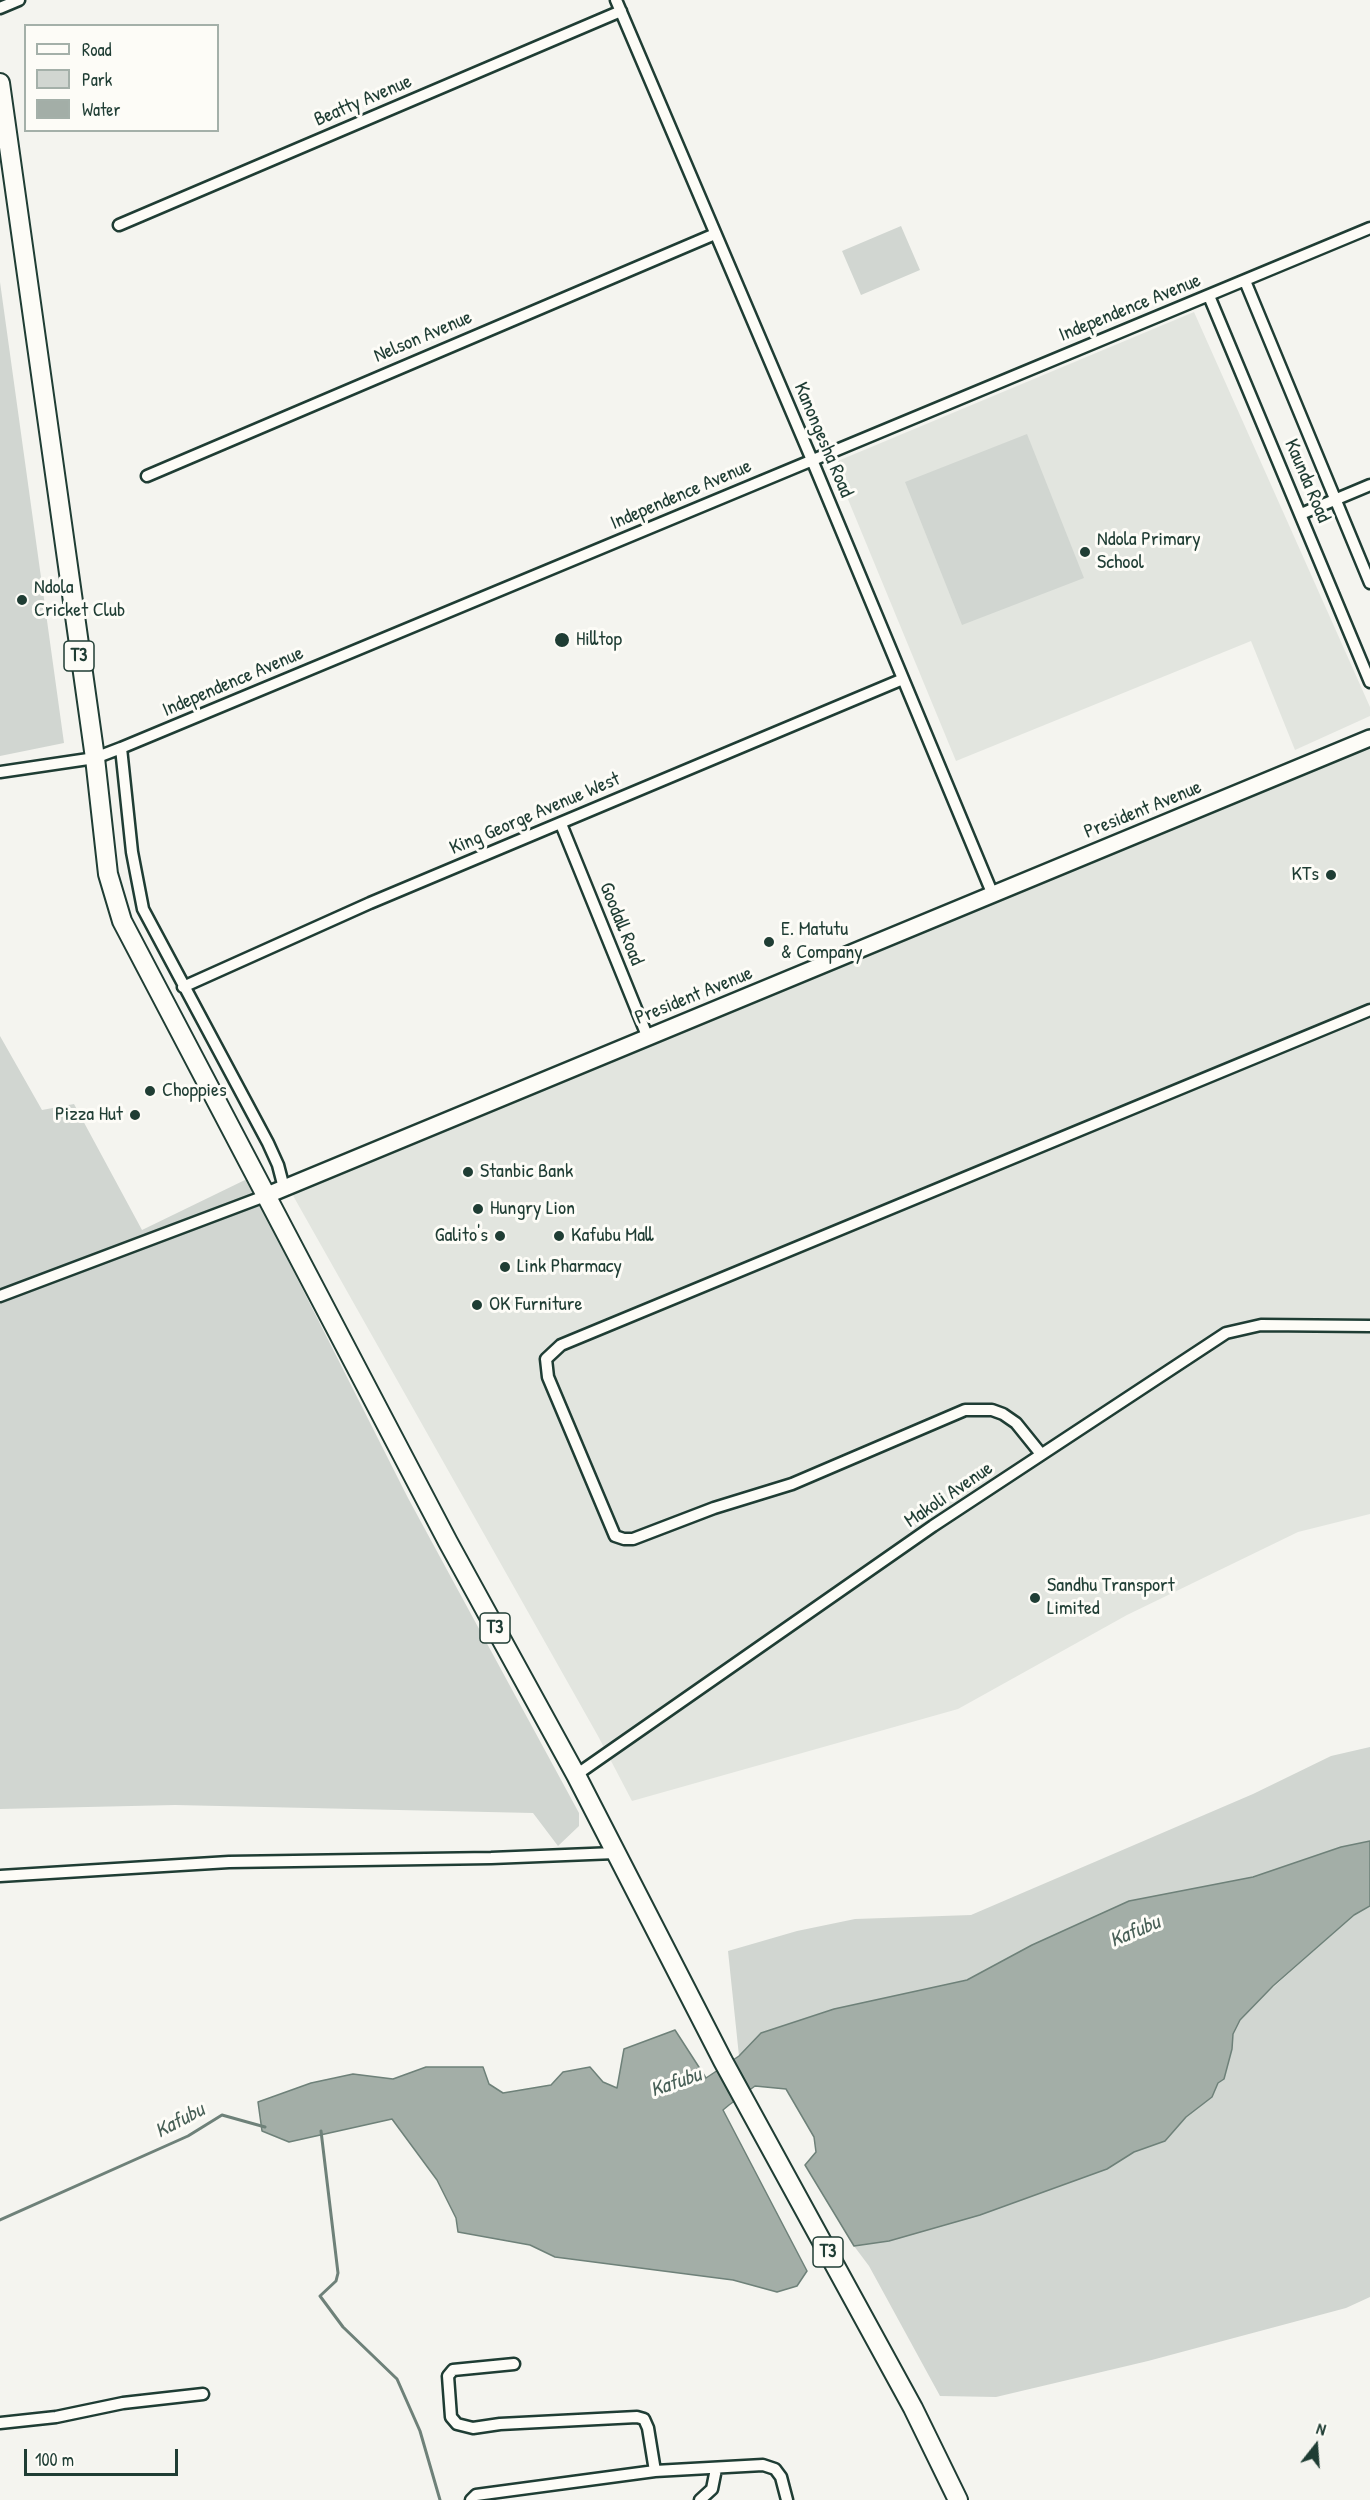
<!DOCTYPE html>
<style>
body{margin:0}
#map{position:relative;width:1370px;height:2500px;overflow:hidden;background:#f4f4ef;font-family:"Patrick Hand",sans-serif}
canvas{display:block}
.legend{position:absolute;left:24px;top:24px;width:195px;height:108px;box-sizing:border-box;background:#fdfcf7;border:2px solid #a4b0a9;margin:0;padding:8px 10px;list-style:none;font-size:18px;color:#1f3d34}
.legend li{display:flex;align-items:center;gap:12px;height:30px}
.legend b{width:30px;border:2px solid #a4b0a9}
.north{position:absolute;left:1286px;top:2416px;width:60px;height:60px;-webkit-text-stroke:4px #fdfcf7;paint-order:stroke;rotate:17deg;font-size:16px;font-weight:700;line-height:24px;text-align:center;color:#1f3d34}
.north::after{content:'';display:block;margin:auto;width:21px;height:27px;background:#1f3d34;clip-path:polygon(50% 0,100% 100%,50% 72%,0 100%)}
.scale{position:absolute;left:24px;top:2449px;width:154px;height:27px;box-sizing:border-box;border:3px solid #1f3d34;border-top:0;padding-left:8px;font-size:18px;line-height:21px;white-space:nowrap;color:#1f3d34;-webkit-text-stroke:4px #fdfcf7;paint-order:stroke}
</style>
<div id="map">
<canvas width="1370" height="2500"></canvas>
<ul class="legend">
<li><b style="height:8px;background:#fdfcf7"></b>Road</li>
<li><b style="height:16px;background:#d1d6d1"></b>Park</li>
<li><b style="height:16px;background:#a3aea7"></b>Water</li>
</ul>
<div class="north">N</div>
<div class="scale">100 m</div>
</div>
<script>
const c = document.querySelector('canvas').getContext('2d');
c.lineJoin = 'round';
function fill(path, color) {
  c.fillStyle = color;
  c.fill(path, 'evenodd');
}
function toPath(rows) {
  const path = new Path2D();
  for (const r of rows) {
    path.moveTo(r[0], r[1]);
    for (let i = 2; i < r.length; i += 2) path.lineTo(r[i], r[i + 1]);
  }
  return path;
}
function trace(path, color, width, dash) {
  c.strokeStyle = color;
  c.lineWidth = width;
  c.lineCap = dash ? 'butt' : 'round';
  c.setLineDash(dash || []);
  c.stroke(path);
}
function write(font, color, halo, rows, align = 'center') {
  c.font = font + ' "Patrick Hand",sans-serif';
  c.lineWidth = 6;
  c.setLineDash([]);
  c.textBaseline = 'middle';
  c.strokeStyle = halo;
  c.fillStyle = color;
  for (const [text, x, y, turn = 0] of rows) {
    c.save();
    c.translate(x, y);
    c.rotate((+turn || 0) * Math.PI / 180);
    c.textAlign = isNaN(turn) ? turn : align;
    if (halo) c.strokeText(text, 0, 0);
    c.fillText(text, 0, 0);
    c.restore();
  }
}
fill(toPath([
 [1194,312,1370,707,1370,716,1295,750,1251,641,956,761,833,463],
 [1370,746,1370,1514,1298,1532,1127,1615,958,1709,632,1801,598,1736,291,1192]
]), '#e2e5df');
fill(toPath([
 [901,226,920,270,861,295,842,251],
 [0,282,64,743,0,756],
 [1027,434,1084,578,962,625,905,482],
 [0,1036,42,1110,74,1104,142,1230,247,1179,408,1498,579,1813,579,1826,558,1846,533,1813,175,1805,0,1809],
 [1370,1747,1370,1841,1341,1847,1253,1877,1129,1901,1032,1945,967,1980,834,2009,762,2033,739,2056,728,1951,797,1931,855,1919,971,1915,1253,1794,1331,1756],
 [1370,1906,1370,2297,1346,2308,1148,2361,996,2397,940,2396,869,2266,854,2246,889,2241,980,2215,1107,2169,1134,2152,1165,2141,1186,2117,1212,2097,1232,2049,1233,2034,1240,2020,1250,2008,1354,1915]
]), '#d1d6d1');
const water = toPath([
 [1370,1841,1370,1906,1354,1915,1273,1986,1240,2020,1233,2034,1232,2049,1224,2079,1218,2083,1212,2097,1186,2117,1165,2141,1134,2152,1107,2169,980,2215,889,2241,854,2246,805,2165,816,2152,814,2137,786,2089,755,2086,729,2105,723,2110,807,2271,797,2286,777,2292,733,2280,555,2257,530,2245,458,2232,456,2218,437,2180,392,2119,289,2142,262,2131,258,2102,311,2083,353,2074,393,2079,426,2067,483,2067,489,2084,503,2093,551,2085,563,2072,590,2067,603,2082,617,2088,624,2049,675,2030,706,2078,739,2056,761,2033,834,2009,967,1980,1032,1945,1129,1901,1253,1877,1341,1847,1370,1841]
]);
fill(water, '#a3aea7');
trace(water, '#6e8179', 1.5);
trace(toPath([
 [321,2131,338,2273,336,2281,320,2296,343,2327,397,2379,420,2431,440,2500],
 [0,2220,188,2136,222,2115,265,2127]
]), '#6e8179', 3);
const minor = toPath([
 [616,0,812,460,993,895],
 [0,8,19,0],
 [119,225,621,11],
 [1245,281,1370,583],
 [1209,296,1370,682],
 [147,476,715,234],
 [1301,514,1370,485],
 [121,748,132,852,143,909,268,1143,278,1165,284,1188],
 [0,772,95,758,121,748,1370,228],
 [561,824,648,1038],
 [183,987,370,903,903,679],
 [0,1296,265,1196],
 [1041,1454,1016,1423,1003,1414,992,1410,965,1410,792,1484,714,1508,633,1539,624,1539,615,1536,548,1377,546,1359,561,1345,1370,1010],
 [576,1775,933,1526,1226,1333,1261,1325,1370,1326],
 [0,1876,229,1862,491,1858,615,1853],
 [514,2364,453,2370,448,2376,451,2417,457,2424,473,2428,500,2424,637,2417,644,2419,648,2428,655,2471],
 [0,2423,56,2417,123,2403,203,2394],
 [471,2500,476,2495,655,2471,763,2465,775,2469,781,2477,787,2500],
 [700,2500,712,2489,716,2469]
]);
const secondary = toPath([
 [265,1196,1370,738]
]);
const trunk = toPath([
 [0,83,95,758,108,874,122,921,448,1542,576,1775,723,2061,913,2408,958,2500]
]);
trace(minor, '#1f3d34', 15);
trace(secondary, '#1f3d34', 20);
trace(trunk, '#1f3d34', 22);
trace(minor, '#fdfcf7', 10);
trace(secondary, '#fdfcf7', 15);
trace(trunk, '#fdfcf7', 18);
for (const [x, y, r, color] of [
 [1085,552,6,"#1f3d34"],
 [22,600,6,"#1f3d34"],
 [562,640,8,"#1f3d34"],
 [1331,875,6,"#1f3d34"],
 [769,942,6,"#1f3d34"],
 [150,1091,6,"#1f3d34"],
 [135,1115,6,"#1f3d34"],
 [468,1172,6,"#1f3d34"],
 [478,1209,6,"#1f3d34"],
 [500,1236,6,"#1f3d34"],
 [559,1236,6,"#1f3d34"],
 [505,1267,6,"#1f3d34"],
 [477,1305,6,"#1f3d34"],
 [1035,1598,6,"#1f3d34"]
]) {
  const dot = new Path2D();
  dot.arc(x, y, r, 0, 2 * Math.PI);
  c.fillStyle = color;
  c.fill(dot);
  trace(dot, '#fdfcf7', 2);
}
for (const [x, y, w] of [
 [79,656,30],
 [495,1628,30],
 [828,2252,30]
]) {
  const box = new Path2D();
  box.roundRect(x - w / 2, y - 15, w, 30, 4.5);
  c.fillStyle = '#fdfcf7';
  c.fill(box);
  trace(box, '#1f3d34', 1.5);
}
write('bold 18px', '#1f3d34', null, [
 ["T3",79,656],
 ["T3",495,1628],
 ["T3",828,2252]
]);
write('20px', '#1f3d34', '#fdfcf7', [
 ["Beatty Avenue",363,101,-23],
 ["Independence Avenue",1130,308,-22],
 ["Nelson Avenue",423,337,-23],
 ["Kanongesha Road",823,440,67],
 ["Kaunda Road",1307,481,67],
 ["Independence Avenue",681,495,-23],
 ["Independence Avenue",233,682,-23],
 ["President Avenue",1143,810,-22],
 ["King George Avenue West",535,814,-23],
 ["Goodall Road",621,924,68],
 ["President Avenue",694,996,-22],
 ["Makoli Avenue",949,1495,-34]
]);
write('20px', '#1f3d34', '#fdfcf7', [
 ["Ndola Primary",1097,540],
 ["School",1097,563],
 ["Ndola",34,588],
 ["Cricket Club",34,611],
 ["Hilltop",576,640],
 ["KTs",1319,875,"right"],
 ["E. Matutu",781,930],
 ["& Company",781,953],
 ["Choppies",162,1091],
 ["Pizza Hut",123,1115,"right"],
 ["Stanbic Bank",480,1172],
 ["Hungry Lion",490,1209],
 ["Galito's",488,1236,"right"],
 ["Kafubu Mall",571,1236],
 ["Link Pharmacy",517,1267],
 ["OK Furniture",489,1305],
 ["Sandhu Transport",1047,1586],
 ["Limited",1047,1609]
], 'left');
write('italic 21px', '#475f56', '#fdfcf7', [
 ["Kafubu",1135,1932,-23],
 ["Kafubu",676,2083,-19],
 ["Kafubu",180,2121,-28]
]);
</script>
